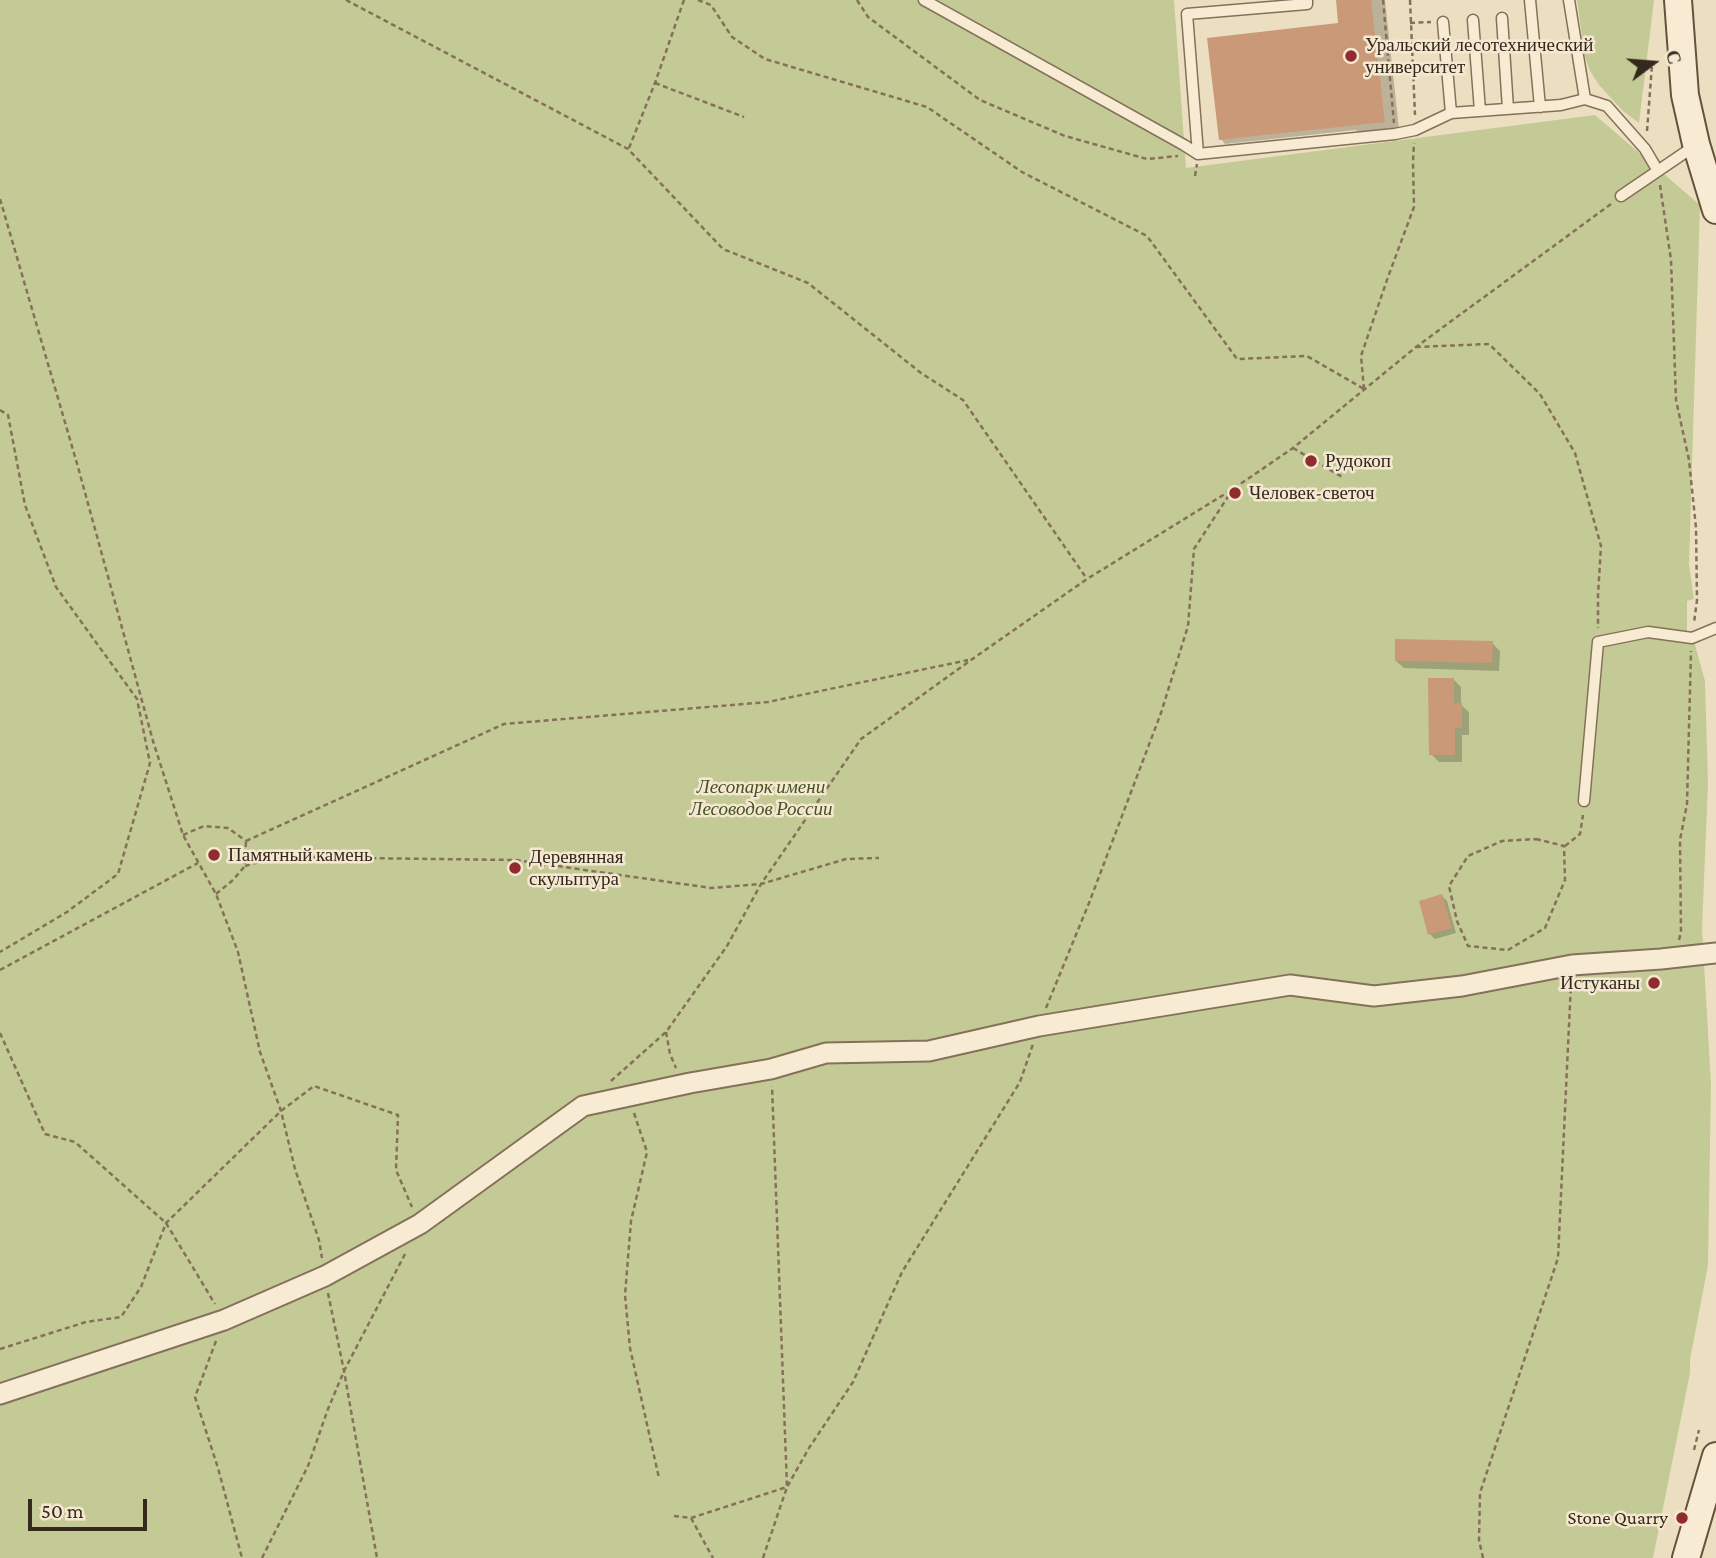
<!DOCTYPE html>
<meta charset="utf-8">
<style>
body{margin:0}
#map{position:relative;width:1716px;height:1558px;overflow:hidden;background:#ecdfc1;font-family:"Crimson Pro",serif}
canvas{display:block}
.north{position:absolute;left:1618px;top:28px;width:70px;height:70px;-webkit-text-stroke:5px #f4e9d0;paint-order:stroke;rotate:74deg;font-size:19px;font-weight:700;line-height:28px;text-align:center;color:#35281d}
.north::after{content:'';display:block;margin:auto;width:24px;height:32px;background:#35281d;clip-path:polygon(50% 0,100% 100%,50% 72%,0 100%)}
.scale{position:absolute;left:28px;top:1499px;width:119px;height:32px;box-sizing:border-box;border:4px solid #35281d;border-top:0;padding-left:9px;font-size:21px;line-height:24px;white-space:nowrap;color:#35281d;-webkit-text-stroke:5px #f4e9d0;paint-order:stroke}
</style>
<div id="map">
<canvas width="1716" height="1558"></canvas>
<div class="north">С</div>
<div class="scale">50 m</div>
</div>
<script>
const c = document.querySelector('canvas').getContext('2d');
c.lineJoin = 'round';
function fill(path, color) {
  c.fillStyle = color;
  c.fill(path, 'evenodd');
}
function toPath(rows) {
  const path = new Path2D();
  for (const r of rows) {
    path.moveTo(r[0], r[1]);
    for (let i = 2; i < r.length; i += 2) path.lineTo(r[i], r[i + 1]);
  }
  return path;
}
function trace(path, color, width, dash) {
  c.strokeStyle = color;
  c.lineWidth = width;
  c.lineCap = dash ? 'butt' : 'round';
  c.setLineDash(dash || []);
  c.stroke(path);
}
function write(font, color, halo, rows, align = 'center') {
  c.font = font + ' "Crimson Pro",serif';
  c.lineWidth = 5;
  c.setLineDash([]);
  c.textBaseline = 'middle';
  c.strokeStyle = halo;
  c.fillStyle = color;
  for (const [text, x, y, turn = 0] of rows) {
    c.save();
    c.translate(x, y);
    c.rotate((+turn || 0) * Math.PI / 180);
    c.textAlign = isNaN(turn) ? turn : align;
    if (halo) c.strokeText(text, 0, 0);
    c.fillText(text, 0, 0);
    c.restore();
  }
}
fill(toPath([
 [0,0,1174,0,1186,168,1595,115,1700,205,1689,565,1694,599,1687,601,1687,642,1694,641,1705,681,1708,783,1702,929,1711,1084,1708,1265,1690,1360,1690,1373,1653,1558,0,1558],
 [1577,0,1654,0,1639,123,1623,111,1599,85,1590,71,1585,57]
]), '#c4ca95');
fill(toPath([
 [1337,0,1385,0,1400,138,1368,141,1356,130,1225,144,1221,139,1341,28],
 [1492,643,1500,651,1499,671,1404,668,1396,661],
 [1453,679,1461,687,1461,705,1469,712,1469,735,1462,735,1462,762,1439,762,1431,754],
 [1442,896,1447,901,1456,933,1435,939,1430,934]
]), '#0003');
fill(toPath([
 [1336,0,1371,0,1385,122,1219,140,1207,38,1338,23],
 [1395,639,1493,641,1492,663,1395,661],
 [1428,678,1454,678,1454,703,1462,703,1462,728,1455,728,1455,755,1429,755],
 [1442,894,1452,928,1428,935,1419,901]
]), '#c99978');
const lane = toPath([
 [924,0,1184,145,1198,154,1395,134,1415,130,1451,113,1561,105,1585,99],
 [1530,0,1540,107],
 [1569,0,1585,99,1607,106,1645,149,1658,171],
 [1502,18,1508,109],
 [1473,20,1480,111],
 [1443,22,1451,113],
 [1198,154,1187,14,1307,4,1307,0],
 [1621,196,1696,145],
 [1584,801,1598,642,1648,632,1692,638,1716,628]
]);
const street = toPath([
 [0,1394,224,1320,325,1276,420,1224,583,1106,690,1083,771,1069,826,1053,929,1051,1039,1026,1290,985,1374,996,1462,986,1572,965,1661,959,1716,953]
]);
const secondary = toPath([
 [1678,0,1685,95,1696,144,1716,210],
 [1686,1558,1716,1456]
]);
trace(lane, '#857059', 13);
trace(street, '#857059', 23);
trace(secondary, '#66513c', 30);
trace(toPath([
 [346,0,628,149,723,249,808,283,921,373,963,400,1087,579],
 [698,0,711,5,732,37,765,59,927,107,1022,172,1147,236,1237,359,1307,356,1364,389],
 [857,0,868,17,980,100,1065,136,1147,159,1178,156],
 [1383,0,1394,123],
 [1410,0,1415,115],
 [1410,23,1431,22],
 [655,83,744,117],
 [1647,131,1652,65],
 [629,148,655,83,684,0],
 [1195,176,1197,164],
 [1660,185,1671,260,1676,400,1689,460,1696,528,1697,600,1694,623],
 [0,199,78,467,153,741,183,835,216,894,238,952,260,1052,281,1111,295,1169,319,1240,322,1258],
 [1416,347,1489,344,1540,394,1575,453,1601,546,1598,595,1598,628],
 [1364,389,1361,356,1388,277,1414,207,1413,162,1414,143],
 [0,410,8,415,25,505,56,587,137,699,150,763,118,874,67,912,0,952],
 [1293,448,1344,478],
 [183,835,204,826,228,828,246,841],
 [1536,839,1564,846,1565,880,1545,928,1508,950,1468,946,1457,921,1449,886,1468,856,1502,841,1536,839],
 [246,841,504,724,768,702,968,660],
 [1565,846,1580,834,1583,815],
 [245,866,276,857,515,860,711,888,761,884,846,859,879,858],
 [216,894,233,880,245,866,246,841],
 [1679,940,1681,932,1680,840,1687,804,1691,651],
 [0,970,198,863],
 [1046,1008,1089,903,1161,713,1188,626,1194,549,1231,492],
 [666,1032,670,1054,676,1068],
 [0,1033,45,1134,75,1142,166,1223,215,1304],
 [611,1081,666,1032,727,946,761,884,861,739,971,660,1087,579,1233,489,1293,448,1416,347,1611,204],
 [634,1113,647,1152,631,1221,625,1295,630,1348,659,1478],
 [328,1293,344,1371,377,1558],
 [216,1341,195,1397,218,1468,242,1558],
 [0,1349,86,1322,121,1317,141,1287,166,1223,281,1111,314,1086,398,1115,396,1170,412,1207],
 [1694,1450,1699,1430],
 [674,1516,691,1518,787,1487,809,1448,853,1382,902,1272,1020,1082,1033,1044],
 [691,1518,713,1558],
 [262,1558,308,1466,328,1409,344,1371,405,1254],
 [763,1558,787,1487,772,1086],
 [1483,1558,1479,1540,1480,1493,1558,1258,1571,983]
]), '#857059', 2.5, [5, 3.5]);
trace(lane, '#f7ecd3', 10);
trace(street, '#f7ecd3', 19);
trace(secondary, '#f7ecd3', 26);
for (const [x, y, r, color] of [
 [1351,56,7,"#922b2d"],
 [1311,461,7,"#922b2d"],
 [1235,493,7,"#922b2d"],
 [214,855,7,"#922b2d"],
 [515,868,7,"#922b2d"],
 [1654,983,7,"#922b2d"],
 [1682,1518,7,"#922b2d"]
]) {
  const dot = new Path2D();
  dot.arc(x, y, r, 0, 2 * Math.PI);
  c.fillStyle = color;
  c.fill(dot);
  trace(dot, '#f4e9d0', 2.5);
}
write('19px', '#35281d', '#f4e9d0', [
 ["Уральский лесотехнический",1365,45],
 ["университет",1365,67],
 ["Рудокоп",1325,461],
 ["Человек-светоч",1249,493],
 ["Памятный камень",228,855],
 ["Деревянная",529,857],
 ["скульптура",529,879],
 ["Истуканы",1640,983,"right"],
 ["Stone Quarry",1668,1518,"right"]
], 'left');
write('italic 19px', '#465124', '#f4e9d0', [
 ["Лесопарк имени",761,787],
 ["Лесоводов России",761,809]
]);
</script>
